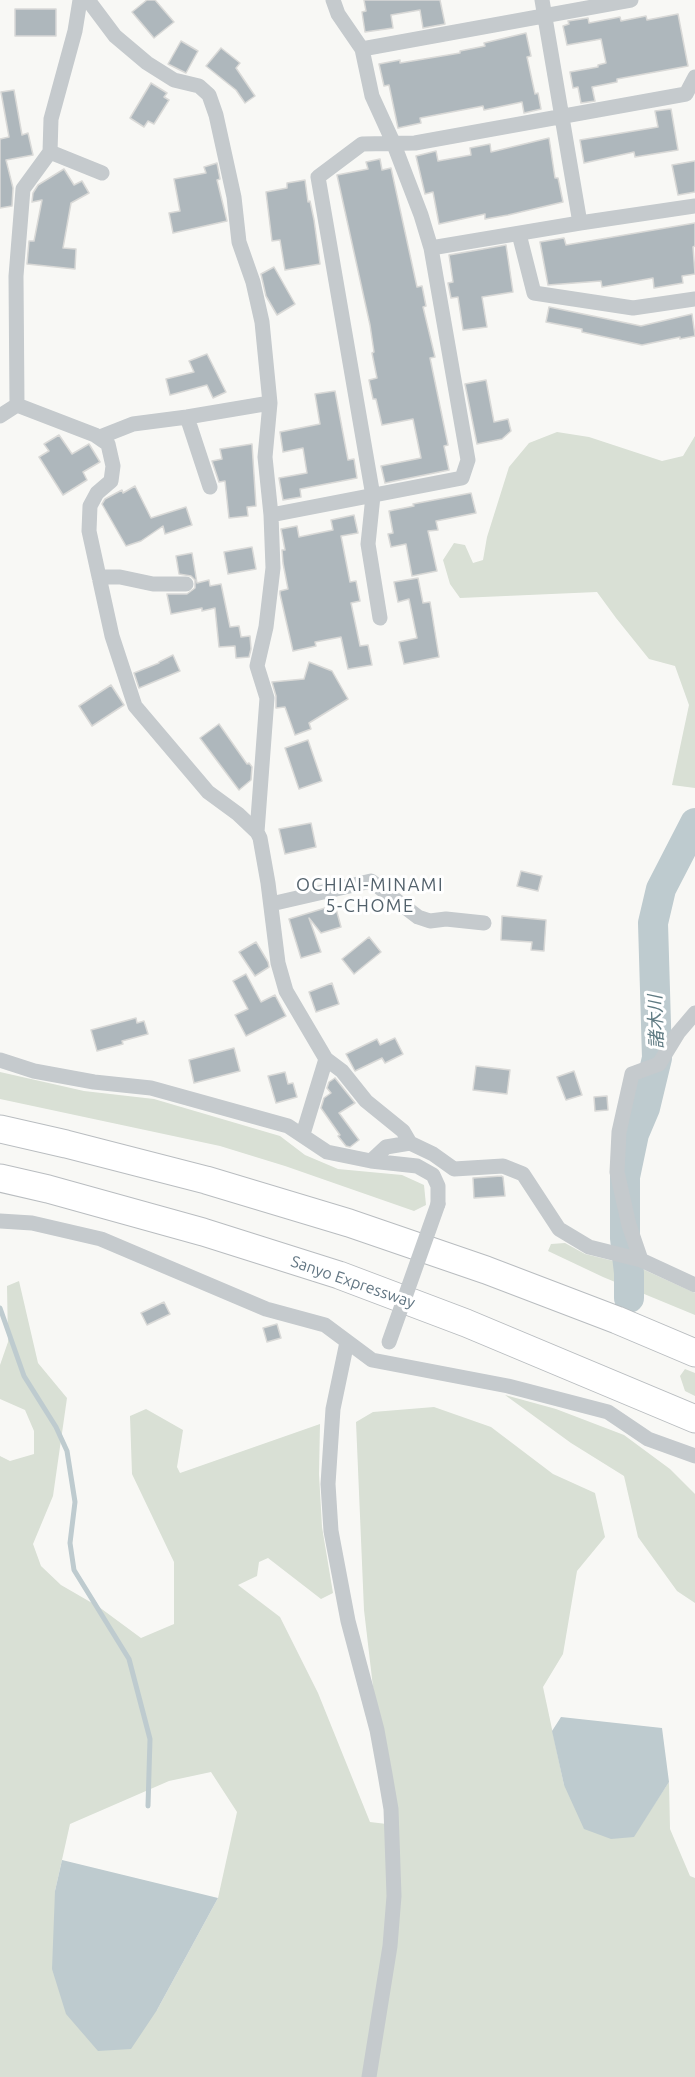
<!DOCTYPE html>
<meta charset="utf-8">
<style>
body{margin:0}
canvas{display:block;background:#f8f8f5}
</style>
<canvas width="695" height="2077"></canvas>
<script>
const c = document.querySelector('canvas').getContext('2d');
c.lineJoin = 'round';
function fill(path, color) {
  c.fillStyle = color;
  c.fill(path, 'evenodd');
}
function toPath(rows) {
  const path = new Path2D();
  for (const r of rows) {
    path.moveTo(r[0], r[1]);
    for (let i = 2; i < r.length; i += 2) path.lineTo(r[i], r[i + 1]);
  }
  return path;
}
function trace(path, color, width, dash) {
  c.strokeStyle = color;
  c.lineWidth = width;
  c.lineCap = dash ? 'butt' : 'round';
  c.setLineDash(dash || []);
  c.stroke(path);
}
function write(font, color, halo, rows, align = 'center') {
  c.font = font + ' Ubuntu,"Noto Sans JP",sans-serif';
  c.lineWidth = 6;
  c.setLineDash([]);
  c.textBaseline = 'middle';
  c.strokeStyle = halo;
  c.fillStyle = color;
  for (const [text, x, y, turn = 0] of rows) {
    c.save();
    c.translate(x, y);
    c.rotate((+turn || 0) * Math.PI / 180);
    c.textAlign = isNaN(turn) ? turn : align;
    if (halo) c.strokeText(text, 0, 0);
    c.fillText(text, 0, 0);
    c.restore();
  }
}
fill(toPath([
 [557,432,589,437,662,461,683,456,695,436,695,788,672,785,689,705,675,666,649,659,616,618,597,592,460,598,450,584,443,560,454,543,465,545,473,563,483,560,487,537,509,467,529,443],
 [0,1072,84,1091,154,1099,280,1136,305,1155,338,1169,402,1175,424,1185,426,1205,414,1211,285,1166,220,1146,0,1099],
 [565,1243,585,1254,638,1267,695,1293,695,1315,603,1277,548,1251,551,1244],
 [19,1281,38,1363,67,1398,53,1496,33,1544,41,1566,61,1585,99,1607,141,1638,174,1624,174,1562,132,1474,130,1416,146,1409,183,1430,177,1467,180,1473,320,1424,319,1474,322,1527,333,1593,321,1599,268,1558,259,1562,257,1576,238,1585,280,1617,318,1693,370,1822,395,1825,373,1687,364,1610,356,1422,373,1412,434,1407,491,1427,553,1474,595,1493,605,1537,577,1571,563,1654,543,1687,564,1785,633,1837,669,1782,670,1829,690,1876,695,1878,695,2077,0,2077,0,1456,10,1461,34,1454,34,1431,25,1410,0,1399,0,1365,8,1342,7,1286],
 [211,1772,237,1812,218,1898,157,2010,55,1891,70,1824,169,1781],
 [685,1369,695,1373,695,1396,685,1391,680,1376],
 [505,1395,556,1409,624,1435,670,1469,695,1494,695,1603,677,1591,638,1537,624,1476,571,1443]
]), '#d9e0d5');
fill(toPath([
 [561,1717,662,1728,669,1782,634,1837,611,1839,584,1829,564,1785,552,1731],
 [62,1860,218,1898,157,2010,131,2049,98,2051,66,2014,52,1969,55,1891]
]), '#becbcf');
trace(toPath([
 [0,1308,24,1376,56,1427,67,1451,75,1502,70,1543,74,1570,129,1659,150,1739,148,1806]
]), '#becbcf', 5);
trace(toPath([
 [629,1298,629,1273,625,1238,625,1177,634,1134,645,1108,657,1058,653,923,661,889,695,823]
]), '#becbcf', 30);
const building = toPath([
 [147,0,155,0,174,22,154,38,132,12,147,0],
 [364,0,440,0,445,24,423,28,420,10,391,15,393,28,365,32,362,12,366,11,364,0],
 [15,9,56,9,56,36,15,36,15,9],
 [678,14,688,66,617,79,617,82,592,87,595,101,581,103,578,87,573,88,570,72,598,67,598,65,606,63,601,39,567,45,563,26,569,24,568,21,588,18,589,23,620,17,621,21,646,16,647,20,678,14],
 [526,33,531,56,527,57,535,94,538,93,541,109,524,113,522,102,484,110,483,106,420,118,421,123,398,128,389,85,384,86,379,64,400,60,400,63,460,53,460,51,485,46,484,43,526,33],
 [181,41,198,51,186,73,168,64,181,41],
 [221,48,240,63,236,68,255,96,245,103,236,90,206,66,221,48],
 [151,83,167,93,164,97,169,100,154,124,148,121,144,127,130,118,151,83],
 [14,90,22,135,28,133,33,155,6,160,13,188,12,206,0,208,0,139,9,137,1,92,14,90],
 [671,109,678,150,635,157,634,152,584,163,580,140,658,127,655,111,671,109],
 [549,138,555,178,558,178,563,202,508,215,485,219,485,214,439,224,433,192,425,194,416,156,436,151,438,161,471,155,470,148,490,144,491,152,549,138],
 [380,159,382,170,391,168,417,287,422,286,426,306,423,307,435,357,430,358,448,445,444,446,449,470,385,483,381,466,421,458,413,419,382,425,376,399,373,399,369,380,377,378,372,353,374,352,370,325,337,175,368,169,366,162,380,159],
 [695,161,695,192,678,195,672,165,695,161],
 [217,163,220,179,217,180,227,221,173,233,169,213,180,211,174,179,206,173,204,167,217,163],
 [64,169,74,185,82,181,89,193,71,203,63,248,76,249,75,269,27,264,29,241,34,241,42,200,32,202,33,193,38,185,64,169],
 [305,180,308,202,310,201,314,220,320,264,285,270,280,240,272,241,266,192,287,188,287,183,305,180],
 [695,223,695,246,693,247,695,274,682,276,683,283,654,288,653,278,602,287,601,281,548,285,540,242,564,238,566,245,695,223],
 [506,245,513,292,482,297,487,327,463,330,458,297,451,298,448,283,453,282,449,255,506,245],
 [274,267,295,304,277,315,266,296,261,274,274,267],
 [549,307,641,326,692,314,695,336,680,339,680,337,642,345,582,332,582,329,546,322,549,307],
 [207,354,226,392,213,398,207,385,170,395,166,379,194,372,189,361,207,354],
 [486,380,494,422,508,419,511,431,502,439,477,444,465,384,486,380],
 [335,391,348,460,354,459,357,478,300,489,301,497,283,500,279,478,307,473,303,448,283,452,280,432,320,424,315,394,335,391],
 [59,435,72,454,89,444,100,462,83,472,87,480,63,495,39,457,49,451,44,444,59,435],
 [252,444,256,506,247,507,248,516,229,518,225,481,219,482,212,461,222,459,220,449,252,444],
 [135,486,151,518,186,507,192,525,165,534,163,526,141,541,126,546,102,504,105,499,122,490,123,493,135,486],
 [471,493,476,513,436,521,438,530,428,531,437,571,412,576,406,544,391,547,388,534,393,533,389,511,414,506,413,504,471,493],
 [354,515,358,533,341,536,350,582,356,581,360,601,351,603,360,646,368,645,372,665,348,669,341,637,315,642,316,646,293,651,280,594,280,591,288,589,283,563,282,550,285,550,281,529,297,526,299,537,333,530,331,520,354,515],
 [252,547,256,569,228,574,224,552,252,547],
 [192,553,197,583,209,580,210,586,221,584,230,627,239,626,241,637,250,636,251,649,249,657,236,658,235,646,219,647,215,608,202,611,202,608,171,614,167,594,187,594,195,588,195,580,191,576,179,574,176,556,192,553],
 [418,578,423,603,430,602,439,657,404,664,399,642,417,638,409,599,398,602,394,582,418,578],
 [173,655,180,671,139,688,134,673,159,663,159,662,173,655],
 [309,662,332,671,348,699,309,723,311,729,295,735,285,707,276,708,276,696,272,682,304,679,309,662],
 [111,685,124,705,92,726,79,706,111,685],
 [219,724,247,764,249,763,252,767,251,780,239,790,200,738,219,724],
 [308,740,322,781,299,789,285,748,308,740],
 [311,823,316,847,285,854,279,829,311,823],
 [521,871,542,876,538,891,517,886,521,871],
 [335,905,341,927,321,933,309,918,321,952,301,958,289,919,335,905],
 [502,916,546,920,544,951,531,950,532,942,501,940,502,916],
 [369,937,381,952,354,974,342,959,369,937],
 [256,942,268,962,269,967,255,976,239,952,256,942],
 [246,974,261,1002,275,995,286,1016,246,1036,235,1015,248,1009,233,981,246,974],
 [332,983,339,1004,316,1012,309,992,332,983],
 [136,1018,137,1023,144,1021,148,1034,122,1041,123,1044,97,1051,91,1030,136,1018],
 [395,1038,403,1054,385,1063,382,1058,355,1071,346,1054,377,1039,380,1045,395,1038],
 [234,1048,240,1071,194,1083,189,1060,234,1048],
 [476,1066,510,1070,507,1094,473,1090,476,1066],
 [574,1071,582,1095,566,1100,557,1077,574,1071],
 [285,1072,288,1084,293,1083,297,1097,276,1103,268,1076,285,1072],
 [335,1078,355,1103,339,1113,359,1140,350,1147,346,1146,338,1136,340,1135,321,1108,324,1098,331,1093,327,1088,329,1082,335,1078],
 [607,1096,608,1110,595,1111,594,1097,607,1096],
 [501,1176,503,1177,505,1196,474,1198,473,1178,501,1176],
 [164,1302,170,1314,147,1325,141,1313,164,1302],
 [277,1324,281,1338,267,1342,263,1328,277,1324]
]);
fill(building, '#aeb7bc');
trace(building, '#d9d9d7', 1.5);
const motorway = toPath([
 [0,1129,66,1144,206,1180,349,1223,486,1270,617,1320,695,1353],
 [0,1178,48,1189,203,1232,339,1275,466,1323,695,1419]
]);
trace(motorway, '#b9bdc0', 29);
trace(toPath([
 [88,0,115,36,147,63,174,80,199,86,209,95,216,115,234,197,239,242,253,282,262,322,270,403,265,457,271,515,273,568,266,627,257,666,267,698,257,832],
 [542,0,580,223],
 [362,49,631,0],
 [50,152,102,173],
 [519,234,534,293,633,308,695,299],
 [431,248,580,223,695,206],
 [17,405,16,276,23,189,50,152,51,119,75,31,80,0],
 [0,416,17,405,95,435,108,444,113,466,111,481,97,493,90,506,89,531,112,636,135,706,208,792,238,814,257,832,260,838,268,883,278,963,286,991,326,1059,303,1134],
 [187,417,210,487],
 [100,437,133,424,187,417,270,403],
 [271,515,462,478,468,460,431,248,421,215,393,142,372,96,362,49,338,14,333,0],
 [99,577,120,577,153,584,186,584],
 [380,618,368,544,373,496,318,177,362,144,415,143,686,94,695,77],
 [271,904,371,881,418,917,430,921,446,919,484,923],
 [326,1059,342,1071,366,1101,403,1131,410,1143],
 [0,1060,34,1071,94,1082,151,1088,288,1126,327,1152,371,1161,417,1166,433,1175,438,1186,438,1204],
 [371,1161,386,1147,410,1143,433,1154,454,1169,503,1166,523,1174,559,1229,589,1247,641,1260,695,1285],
 [0,1221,32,1223,101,1239,266,1309,325,1325,372,1360,508,1386,608,1412,648,1439,695,1456],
 [641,1260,629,1225,617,1172,619,1132,632,1074,659,1064,678,1033,695,1013],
 [347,1342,333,1409,328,1484,331,1531,348,1621,377,1730,385,1774,391,1809,394,1896,390,1946,369,2077]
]), '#c5cacd', 15);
trace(motorway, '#fff', 27);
trace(toPath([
 [389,1342,438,1204]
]), '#c5cacd', 15);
write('16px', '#617582', '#fff', [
 ["Sanyo Expressway",353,1282,19]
]);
c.letterSpacing = '1.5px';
write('18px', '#53626c', '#fff', [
 ["OCHIAI-MINAMI",370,885],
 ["5-CHOME",370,906]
]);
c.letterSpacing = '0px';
write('italic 18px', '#607b83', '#fff', [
 ["諸木川",656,1022,-92]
]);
</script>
